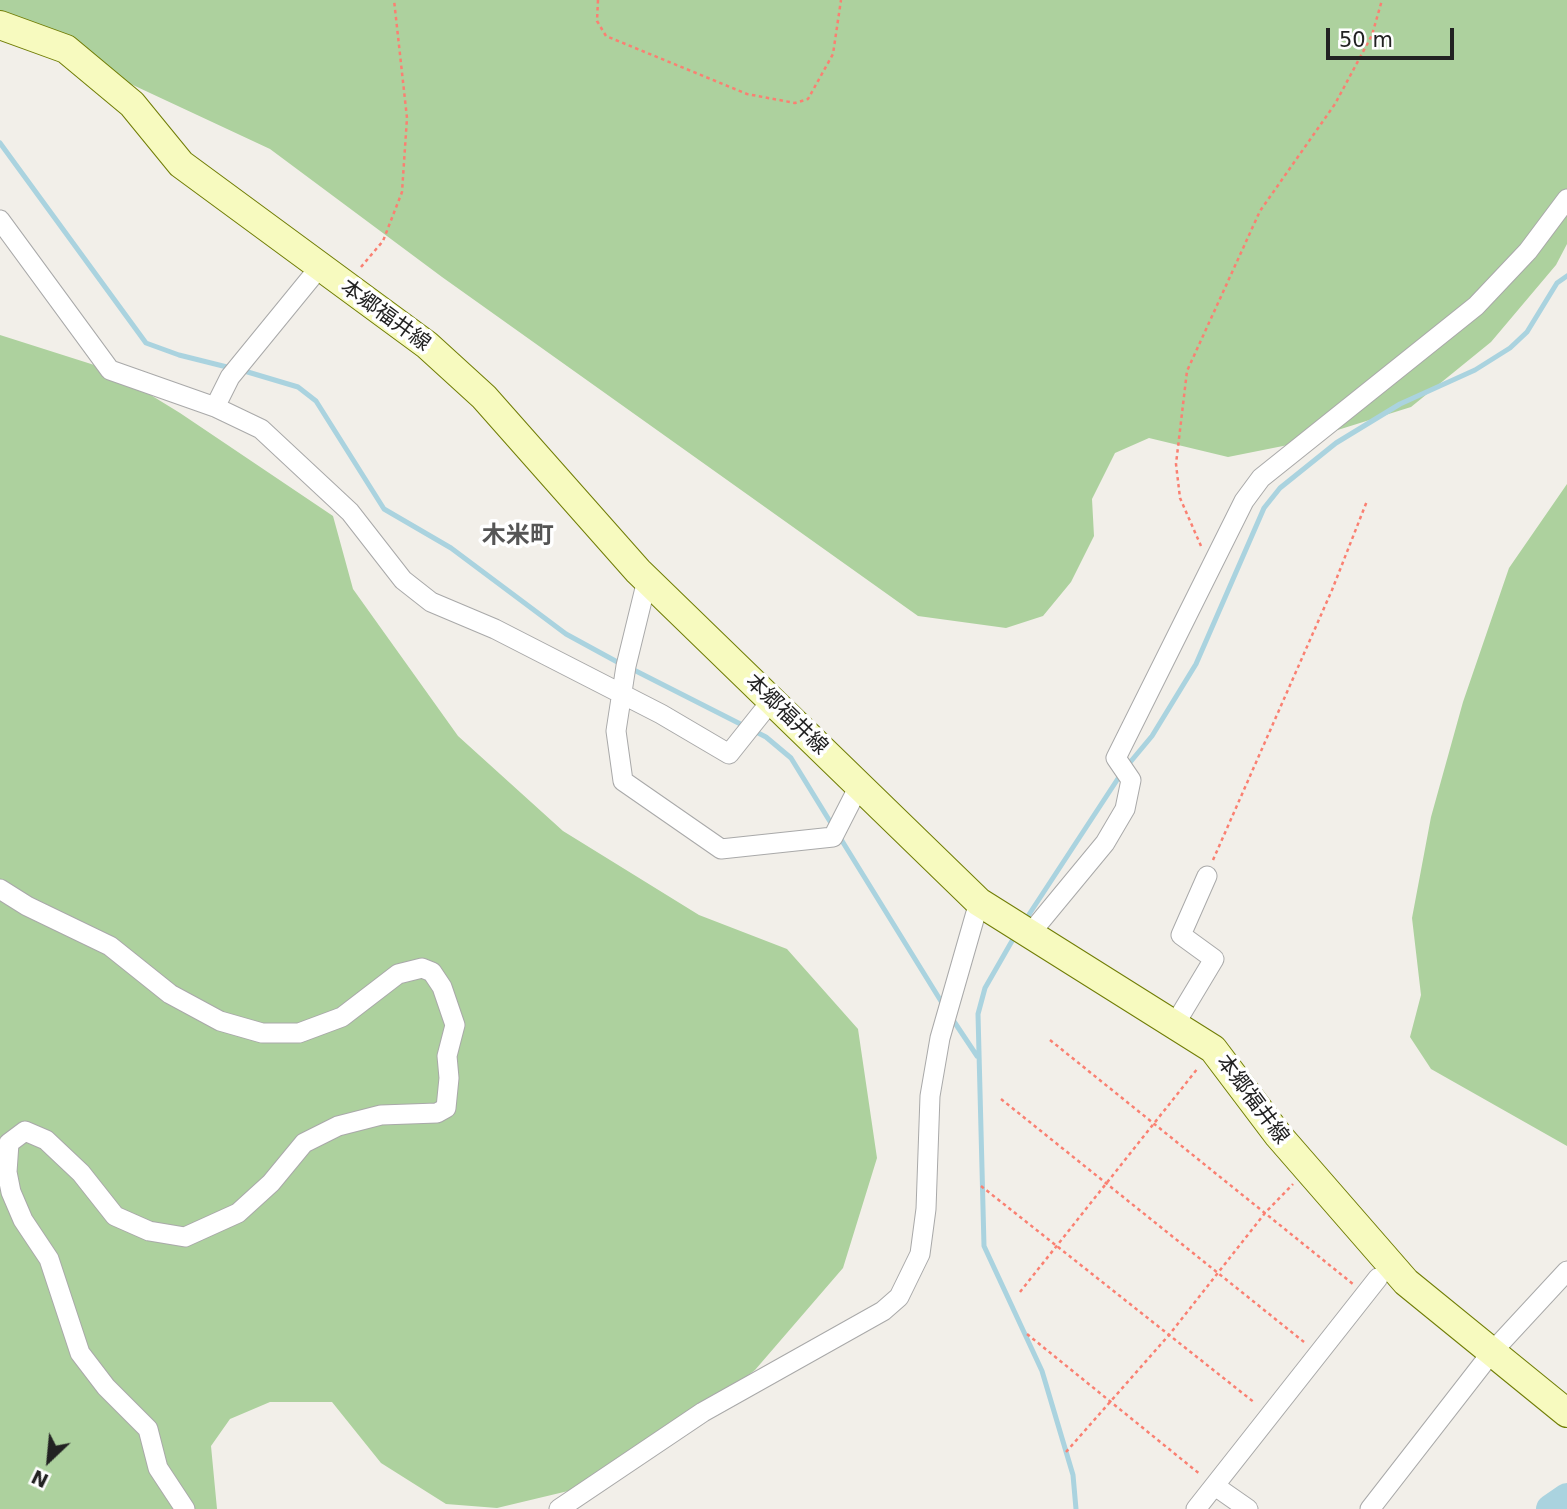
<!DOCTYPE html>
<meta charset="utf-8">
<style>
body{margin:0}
#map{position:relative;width:1567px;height:1509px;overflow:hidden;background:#f2efe9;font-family:"DejaVu Sans",sans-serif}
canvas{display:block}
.north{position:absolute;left:14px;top:1425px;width:70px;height:70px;-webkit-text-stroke:5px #fff;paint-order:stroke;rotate:206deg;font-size:19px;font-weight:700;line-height:28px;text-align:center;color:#222}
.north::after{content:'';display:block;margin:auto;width:24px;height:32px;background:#222;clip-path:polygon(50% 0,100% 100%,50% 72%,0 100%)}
.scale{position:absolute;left:1326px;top:28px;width:128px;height:32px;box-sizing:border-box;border:4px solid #222;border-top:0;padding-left:9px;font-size:21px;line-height:24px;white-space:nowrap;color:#222;-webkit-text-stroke:5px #fff;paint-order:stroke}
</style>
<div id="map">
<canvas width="1567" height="1509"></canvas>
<div class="north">N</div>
<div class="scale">50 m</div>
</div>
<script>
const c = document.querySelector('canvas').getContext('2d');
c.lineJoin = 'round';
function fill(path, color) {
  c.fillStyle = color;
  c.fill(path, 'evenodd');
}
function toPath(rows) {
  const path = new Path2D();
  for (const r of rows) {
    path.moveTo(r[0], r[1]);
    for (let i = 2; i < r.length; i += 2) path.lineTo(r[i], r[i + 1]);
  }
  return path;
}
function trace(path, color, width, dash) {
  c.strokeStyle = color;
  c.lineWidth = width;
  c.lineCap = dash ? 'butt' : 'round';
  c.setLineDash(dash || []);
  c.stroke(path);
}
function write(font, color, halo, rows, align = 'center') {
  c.font = font + ' "DejaVu Sans","Noto Sans JP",sans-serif';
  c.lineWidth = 7;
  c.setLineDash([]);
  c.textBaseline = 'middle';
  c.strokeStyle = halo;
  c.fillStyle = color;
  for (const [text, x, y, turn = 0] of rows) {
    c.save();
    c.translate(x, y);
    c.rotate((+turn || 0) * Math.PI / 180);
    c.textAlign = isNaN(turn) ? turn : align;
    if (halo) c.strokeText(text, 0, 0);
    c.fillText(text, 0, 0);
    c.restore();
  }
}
fill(toPath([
 [0,0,1567,0,1567,244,1556,265,1491,342,1411,407,1293,444,1228,457,1149,438,1115,453,1092,499,1094,536,1071,582,1043,616,1006,628,918,616,442,277,270,149,0,23],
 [0,335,110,370,180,413,333,516,353,589,458,736,563,831,699,915,787,949,858,1029,877,1158,843,1268,755,1370,610,1481,497,1508,446,1504,381,1463,332,1402,270,1402,230,1419,211,1446,217,1509,0,1509],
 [1567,484,1567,1146,1431,1069,1410,1037,1421,995,1412,918,1431,817,1463,702,1509,568]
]), '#add19e');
trace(toPath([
 [0,143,146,343,179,355,231,368],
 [241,370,298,387,316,401,384,509,451,548,566,634,621,664],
 [630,668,766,737,791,758,834,828],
 [1127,766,1152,736,1196,664,1264,508,1280,488,1336,443,1400,404,1475,370,1510,348,1527,332,1557,283,1567,276],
 [839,836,944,1006],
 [1028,916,1121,774],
 [1016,934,985,988,978,1014,984,1246,1042,1371,1073,1475,1076,1509],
 [951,1017,977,1056]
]), '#aad3df', 5);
trace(toPath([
 [1551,1509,1567,1498]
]), '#aad3df', 30);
const minor = toPath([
 [0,220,110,370,215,407,230,377,319,268],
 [215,407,261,429,350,512,403,580,431,602,495,629,661,714,729,754,772,700],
 [647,580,626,666,616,731,623,781,721,849,833,837,859,786],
 [0,889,27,906,110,946,170,994,220,1021,262,1033,299,1033,342,1017,398,974,422,968,432,972,442,987,455,1025,447,1056,449,1078,446,1108,437,1113,381,1115,338,1126,304,1143,271,1183,238,1213,185,1237,149,1231,115,1216,81,1173,46,1140,25,1131,9,1143,7,1172,11,1192,23,1220,49,1259,80,1353,106,1387,148,1429,158,1468,185,1509],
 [1029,935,1105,843,1125,809,1131,780,1116,758,1244,501,1261,478,1476,306,1528,251,1567,199],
 [1175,1024,1214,959,1181,935,1207,876],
 [1215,1486,1248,1509],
 [559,1509,703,1412,883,1311,899,1297,920,1254,926,1209,930,1096,940,1038,979,902],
 [1196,1509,1378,1278],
 [1370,1509,1492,1352,1567,1271]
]);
const secondary = toPath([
 [0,25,66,49,132,104,181,164,427,345,484,397,638,571,979,902,1213,1049,1278,1135,1406,1282,1567,1413]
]);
trace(minor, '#a9a9a9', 21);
trace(secondary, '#707d05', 30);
trace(toPath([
 [598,0,597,21,606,36,747,94,795,103,808,99,833,54,841,0],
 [361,267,383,241,402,192,407,118,394,0],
 [1201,546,1180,498,1176,464,1187,371,1260,211,1335,104,1372,35,1382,0],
 [1213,860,1332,590,1367,501],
 [1050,1040,1353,1284],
 [1001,1099,1304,1342],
 [981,1186,1255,1403],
 [1020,1292,1198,1068],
 [1027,1334,1201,1475],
 [1066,1452,1169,1335,1265,1213,1293,1184]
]), '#fa8072', 2.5, [3.5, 3.5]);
trace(minor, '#fff', 19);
trace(secondary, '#f7fabf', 28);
write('21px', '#222', '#fff', [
 ["本郷福井線",385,316,36],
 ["本郷福井線",786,715,44],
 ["本郷福井線",1252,1100,53]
]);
write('bold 24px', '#555', '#fff', [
 ["木米町",518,537]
]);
</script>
